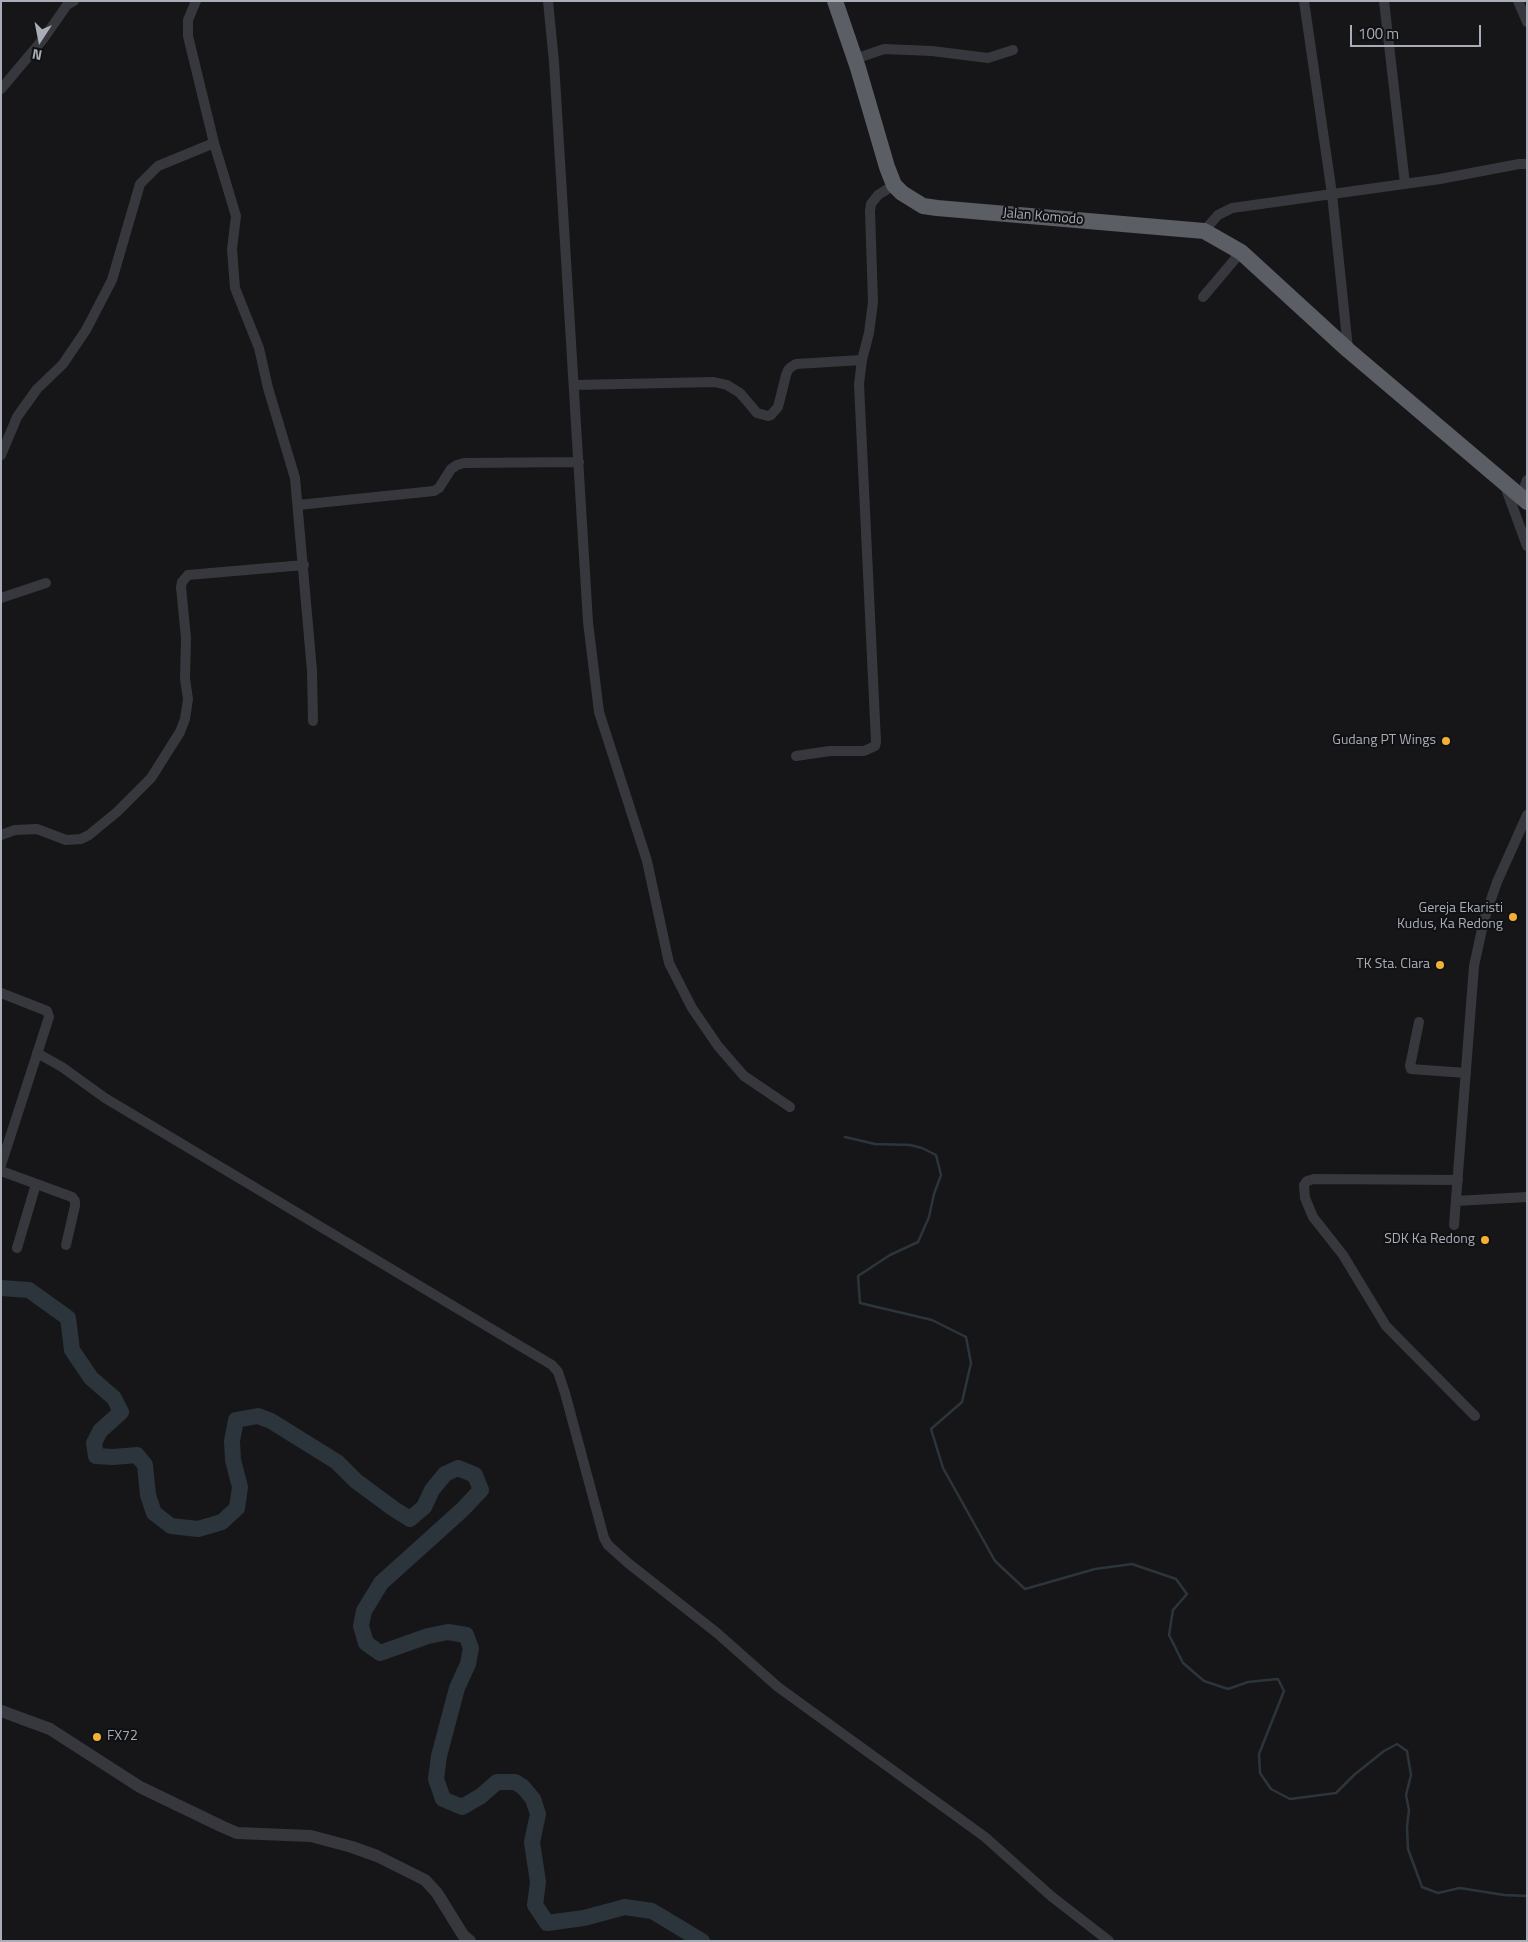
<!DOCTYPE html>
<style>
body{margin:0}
#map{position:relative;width:1528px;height:1942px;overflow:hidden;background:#161618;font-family:"Titillium Web",sans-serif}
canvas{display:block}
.frame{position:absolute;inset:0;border:2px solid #a8adb8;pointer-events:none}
.north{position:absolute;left:15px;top:15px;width:50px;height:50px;-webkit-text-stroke:4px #111113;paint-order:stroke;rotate:191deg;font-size:14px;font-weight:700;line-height:20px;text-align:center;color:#a8adb8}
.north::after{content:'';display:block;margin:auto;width:18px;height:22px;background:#a8adb8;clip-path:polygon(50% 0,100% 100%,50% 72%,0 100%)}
.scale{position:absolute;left:1350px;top:25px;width:131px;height:22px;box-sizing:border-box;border:2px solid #a8adb8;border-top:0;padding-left:6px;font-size:15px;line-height:18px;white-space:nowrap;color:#a8adb8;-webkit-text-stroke:4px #111113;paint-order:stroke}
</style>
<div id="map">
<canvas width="1528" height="1942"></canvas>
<div class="frame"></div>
<div class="north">N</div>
<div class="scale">100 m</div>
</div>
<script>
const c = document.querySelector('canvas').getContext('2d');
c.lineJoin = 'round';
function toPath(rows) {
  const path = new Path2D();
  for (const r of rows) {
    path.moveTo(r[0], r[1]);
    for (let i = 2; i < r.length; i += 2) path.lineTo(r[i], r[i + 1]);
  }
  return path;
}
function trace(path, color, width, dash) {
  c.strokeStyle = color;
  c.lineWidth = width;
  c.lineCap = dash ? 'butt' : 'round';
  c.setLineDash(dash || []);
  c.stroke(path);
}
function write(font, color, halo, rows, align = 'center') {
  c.font = font + ' "Titillium Web",sans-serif';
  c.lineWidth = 4;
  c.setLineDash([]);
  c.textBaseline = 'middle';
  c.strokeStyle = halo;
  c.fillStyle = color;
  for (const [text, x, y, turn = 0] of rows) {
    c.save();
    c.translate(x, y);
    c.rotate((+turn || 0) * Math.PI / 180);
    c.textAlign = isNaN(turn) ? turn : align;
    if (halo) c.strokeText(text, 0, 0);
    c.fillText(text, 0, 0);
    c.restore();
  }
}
trace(toPath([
 [845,1137,875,1144,910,1145,922,1148,936,1155,941,1175,934,1194,929,1217,918,1242,890,1255,858,1276,860,1303,932,1320,966,1337,971,1363,962,1402,931,1429,943,1468,995,1561,1025,1589,1095,1569,1132,1564,1176,1579,1187,1594,1173,1610,1169,1635,1183,1663,1204,1681,1228,1689,1248,1682,1278,1679,1284,1691,1259,1754,1260,1773,1271,1789,1290,1799,1336,1793,1354,1775,1384,1751,1397,1744,1407,1751,1411,1775,1406,1795,1409,1810,1407,1827,1408,1849,1422,1887,1438,1893,1460,1888,1504,1895,1527,1896]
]), '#2c353c', 2.5);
trace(toPath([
 [1,1288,29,1290,68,1318,72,1350,91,1378,114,1398,121,1412,100,1431,94,1443,96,1456,113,1457,137,1455,145,1465,148,1495,154,1513,171,1526,198,1529,222,1522,237,1508,240,1487,233,1460,232,1441,236,1420,258,1416,271,1421,337,1462,356,1481,394,1509,410,1519,424,1507,432,1490,445,1474,458,1468,475,1475,481,1490,462,1510,381,1583,364,1611,361,1626,366,1643,380,1653,428,1636,448,1632,466,1635,471,1648,468,1664,457,1688,439,1756,436,1779,443,1799,462,1807,481,1796,497,1782,515,1782,523,1787,533,1799,538,1814,532,1842,538,1882,535,1905,547,1923,584,1918,625,1907,652,1911,702,1941]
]), '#2c353c', 16);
trace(toPath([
 [548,1,554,62,588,622,599,712,647,861,669,963,692,1008,718,1046,744,1076,790,1107],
 [1304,1,1332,194,1348,349],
 [1384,1,1405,184],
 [1518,1,1527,22],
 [855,59,884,49,932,51,988,58,1013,50],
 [1,89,44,38,67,5,74,1],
 [214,143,236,216,232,249,235,288,259,348,268,388,295,478,312,671,313,721],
 [1204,231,1218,215,1232,208,1440,179,1519,164,1527,164],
 [1203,297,1241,252],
 [574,385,714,382,727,385,740,393,757,413,768,416,771,415,778,407,786,375,788,370,791,367,796,364,862,360],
 [1,455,17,417,37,389,63,364,86,330,112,280,140,184,158,166,214,143,188,36,188,20,196,1],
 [1505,486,1527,546],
 [1521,496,1527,480],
 [298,505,434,491,439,488,451,469,457,465,464,463,579,462],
 [1,598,46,583],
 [796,756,830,751,864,751,875,746,876,742,859,384,862,360,869,333,873,302,870,211,871,204,878,195,894,185],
 [1,835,15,830,37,829,66,840,81,839,89,835,117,812,151,778,180,732,185,719,188,699,185,679,186,638,181,587,182,582,188,575,304,565],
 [1,993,47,1011,49,1017,1,1165],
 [1419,1022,1410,1066,1411,1069,1466,1073],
 [37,1053,62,1067,105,1098,552,1365,558,1372,565,1393,604,1538,608,1545,628,1563,717,1633,778,1687,985,1837,1051,1896,1109,1941],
 [1,1171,72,1197,75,1201,75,1206,66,1245],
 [1458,1180,1314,1179,1307,1181,1304,1185,1305,1198,1313,1217,1343,1255,1386,1326,1475,1416],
 [1456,1201,1527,1197],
 [1454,1225,1474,966,1484,920,1497,882,1527,815],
 [17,1248,36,1184]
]), '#37383d', 10);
trace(toPath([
 [1,1711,50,1729,140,1787,223,1827,237,1833,311,1836,352,1847,377,1856,425,1880,437,1893,463,1935,470,1941]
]), '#37383d', 12);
trace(toPath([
 [835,1,858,68,887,167,894,185,902,193,923,206,937,208,1204,231,1213,236,1241,252,1348,350,1527,502]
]), '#5b5e65', 16);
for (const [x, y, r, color] of [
 [1446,741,5,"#f2b134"],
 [1513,917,5,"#f2b134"],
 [1440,965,5,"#f2b134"],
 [1485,1240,5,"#f2b134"],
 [97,1737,5,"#f2b134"]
]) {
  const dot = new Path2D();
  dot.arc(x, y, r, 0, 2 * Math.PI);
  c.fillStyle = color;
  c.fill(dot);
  trace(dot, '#111113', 2);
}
write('14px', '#a8adb8', '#111113', [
 ["Jalan Komodo",1043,217,5]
]);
write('14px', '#a8adb8', '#111113', [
 ["Gudang PT Wings",1436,741],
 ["Gereja Ekaristi",1503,909],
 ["Kudus, Ka Redong",1503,925],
 ["TK Sta. Clara",1430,965],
 ["SDK Ka Redong",1475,1240],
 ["FX72",107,1737,"left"]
], 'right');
</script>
